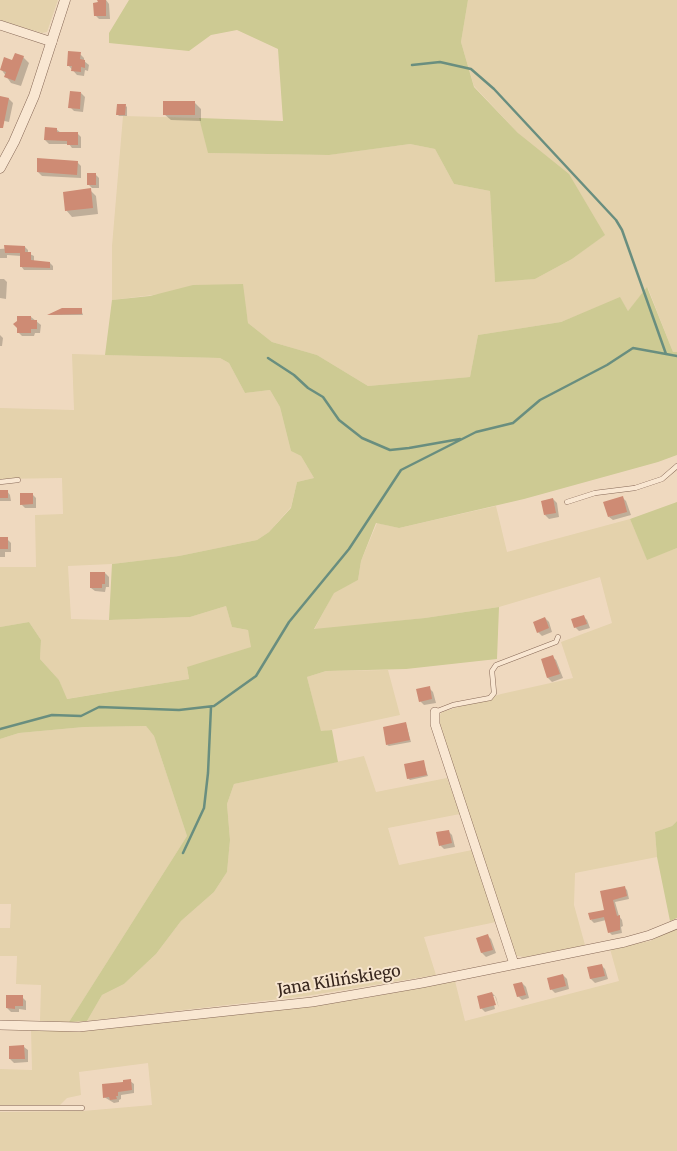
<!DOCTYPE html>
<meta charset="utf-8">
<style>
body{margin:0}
canvas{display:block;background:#efd9bf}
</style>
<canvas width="677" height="1151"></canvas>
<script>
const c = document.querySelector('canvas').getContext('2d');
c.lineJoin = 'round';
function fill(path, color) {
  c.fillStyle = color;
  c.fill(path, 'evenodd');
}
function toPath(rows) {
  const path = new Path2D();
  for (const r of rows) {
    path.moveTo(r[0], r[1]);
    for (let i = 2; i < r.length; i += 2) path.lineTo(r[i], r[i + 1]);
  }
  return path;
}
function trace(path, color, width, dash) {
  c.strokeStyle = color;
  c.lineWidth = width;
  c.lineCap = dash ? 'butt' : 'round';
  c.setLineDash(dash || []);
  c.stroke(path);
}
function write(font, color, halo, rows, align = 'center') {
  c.font = font + ' Merriweather,serif';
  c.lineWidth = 4;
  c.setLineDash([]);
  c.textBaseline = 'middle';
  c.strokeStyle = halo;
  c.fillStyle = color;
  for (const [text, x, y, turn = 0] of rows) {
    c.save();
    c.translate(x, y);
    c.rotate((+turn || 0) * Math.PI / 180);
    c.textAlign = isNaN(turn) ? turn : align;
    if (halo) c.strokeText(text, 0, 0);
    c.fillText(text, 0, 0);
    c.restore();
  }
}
fill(toPath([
 [0,0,58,0,47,32,42,33,0,20],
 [468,0,677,0,677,352,673,352,648,288,628,311,620,298,561,322,478,335,470,377,368,386,317,355,272,342,248,323,242,284,112,300,112,246,123,116,199,118,209,153,328,155,410,144,435,149,454,184,490,191,495,281,535,279,572,259,604,235,518,133,474,86,461,42],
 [72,354,220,358,229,363,245,393,270,390,280,407,291,451,301,456,314,478,297,482,291,507,269,532,257,540,179,556,112,564,68,566,71,619,109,620,190,617,226,606,232,627,248,630,252,647,187,668,189,679,66,699,59,680,40,659,41,640,29,622,0,627,0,567,36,567,35,515,63,514,62,478,0,479,0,408,74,410],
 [496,506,507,552,630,519,647,559,677,548,677,821,672,826,655,832,657,857,575,873,574,905,585,945,525,957,517,956,514,952,501,919,438,718,442,712,501,694,573,678,561,642,612,623,600,577,499,607,425,618,314,630,334,592,358,580,361,561,377,523,399,528],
 [388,670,400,715,321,732,307,677,326,671],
 [146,726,154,736,187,836,69,1022,40,1021,41,985,16,984,17,956,0,956,0,928,10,928,11,904,0,904,0,739,19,733,84,727],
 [364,756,376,792,447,778,460,814,388,828,399,865,472,850,496,922,424,937,436,975,306,996,87,1021,102,995,124,984,156,954,181,921,214,892,227,872,230,840,227,804,234,784],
 [677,928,677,1151,0,1151,0,1112,83,1111,152,1105,148,1063,79,1072,81,1095,67,1098,60,1105,0,1105,0,1069,32,1070,31,1029,78,1032,256,1012,366,998,455,981,465,1021,619,981,610,949,650,941]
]), '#e4d2ac');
fill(toPath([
 [129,0,468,0,461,42,474,87,518,133,569,174,605,235,572,259,535,279,495,282,490,191,454,184,435,149,410,144,329,155,208,153,199,118,283,121,278,49,237,30,211,35,189,51,109,43,109,33],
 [243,284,248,323,272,342,317,355,368,386,470,377,478,335,561,322,620,297,628,311,647,287,673,352,677,352,677,455,658,462,524,499,399,528,376,523,361,561,358,580,334,593,314,629,425,618,499,607,497,659,406,669,326,671,307,677,321,731,332,730,338,762,234,784,227,804,230,840,227,872,214,892,181,921,156,954,124,984,102,995,87,1021,69,1022,187,836,154,736,146,726,84,727,19,733,0,739,0,627,29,622,41,640,40,659,59,680,67,699,189,679,187,667,251,647,248,630,232,627,226,606,190,617,109,620,112,564,179,556,257,540,269,532,291,508,297,482,314,478,301,456,291,451,280,407,270,390,245,393,229,363,220,358,105,355,112,300,150,296,193,285],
 [677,502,677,548,647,560,630,519],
 [677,821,677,918,670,921,657,857,655,832,672,826]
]), '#cdca93');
fill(toPath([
 [106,0,109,4,110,19,99,19,95,15],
 [80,54,84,58,84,61,89,65,88,71,85,70,84,76,77,75,68,65],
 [23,57,29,63,21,86,11,83,1,69],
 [81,93,85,97,83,112,74,111,70,107],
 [0,97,9,99,13,103,9,122,0,120],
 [195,103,201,109,201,121,171,120,164,114],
 [126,106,127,107,127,116,119,116,117,114],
 [56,129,61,133,77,133,81,137,81,148,72,148,69,144,49,144,45,140],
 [77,162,81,166,81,178,42,176,38,172],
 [95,174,99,178,99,188,92,188,88,184],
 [90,190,96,196,98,214,72,217,66,210],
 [25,247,28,250,28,253,34,256,34,262,50,263,53,266,53,270,24,270,21,266,21,256,7,255,7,258,0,258,0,249],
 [0,279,4,279,7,282,6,299,0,298],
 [62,309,81,309,83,315,49,315],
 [31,317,41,325,40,333,35,333,34,336,22,336,18,332],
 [0,335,3,338,2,346,0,346],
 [7,491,10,495,11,501,0,501,0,505,0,492],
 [32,494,36,498,36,508,25,508,21,504],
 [623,498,626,501,631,515,613,520,609,517],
 [553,499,557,503,559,517,549,519,545,515],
 [0,539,7,539,11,543,11,552,5,552,5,557,0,557],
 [105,573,109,577,109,587,106,587,105,592,95,591,91,588],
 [583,616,587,620,590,628,579,631,575,627],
 [545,618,549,622,552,632,542,636,538,632],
 [552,657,556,660,563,678,552,682,548,678,543,660],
 [429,688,433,692,436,703,424,705,420,701],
 [406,724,411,742,389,746,387,745],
 [423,761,428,776,410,780,408,778],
 [448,831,452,835,455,847,444,849,440,845],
 [624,887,627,890,629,899,615,902,619,916,622,920,623,926,621,927,622,933,612,935,609,932,606,920,594,923,591,920,605,911,601,892],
 [487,935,491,939,496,953,486,957,482,953,478,938],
 [601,965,605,969,608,979,595,983,591,979,588,968],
 [563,975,567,979,569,989,555,993,551,989],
 [522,983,526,987,529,998,522,1000,518,996],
 [492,993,496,997,499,1008,495,996,492,996,495,1009,485,1012,481,1008],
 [22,997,26,1001,26,1010,19,1009,19,1012,11,1012,7,1008],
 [24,1047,28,1050,28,1062,14,1063,10,1059],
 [130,1081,134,1084,134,1093,121,1095,121,1099,119,1100,119,1102,114,1103,104,1097]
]), '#0003');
trace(toPath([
 [412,65,440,62,471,69,494,89,616,220,622,230,666,354],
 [268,358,294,375,308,388,323,397,339,420,362,438,390,450,409,448,460,439],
 [0,729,52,715,81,716,99,707,179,710,214,706,256,676,289,622,349,549,401,470,476,432,513,423,540,400,607,365,633,348,677,356],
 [183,853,204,808,208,773,211,707]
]), '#698e7f', 2.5);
fill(toPath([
 [97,0,106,0,106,16,94,16,93,3,98,2],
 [68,51,81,52,80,59,85,60,85,68,81,67,81,72,71,71,72,66,67,66],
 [15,53,24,56,15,81,4,77,6,72,0,70,4,57,12,60],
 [70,91,81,92,80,109,68,108],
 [0,96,9,98,3,128,0,128],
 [163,101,195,101,195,115,163,115],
 [117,104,126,104,125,115,116,115],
 [45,127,57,128,57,132,78,132,78,145,67,145,67,141,44,140],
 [37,158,78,161,77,175,37,172],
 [87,173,96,173,96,185,87,185],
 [91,188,93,208,65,211,63,192],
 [4,245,25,246,25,252,31,252,31,260,50,262,50,268,20,267,20,253,5,253],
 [62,308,82,308,82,314,47,315],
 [17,316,31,316,31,320,37,320,37,329,31,329,31,333,17,333,17,328,13,324,17,321],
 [0,490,8,490,8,498,0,498],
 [20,493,33,493,33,504,20,505],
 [623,496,627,512,608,517,603,502],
 [553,498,556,513,544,515,541,501],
 [0,537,8,537,8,549,0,549],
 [90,572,105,572,105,584,102,584,102,588,90,588],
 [584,615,587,624,574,628,571,619],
 [545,617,549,628,537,633,533,622],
 [553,655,560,674,547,678,541,659],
 [430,686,432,699,419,702,416,689],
 [406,722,410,740,386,745,383,727],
 [424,760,427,775,407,779,404,764],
 [449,830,452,843,439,846,436,832],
 [625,886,627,896,613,900,617,916,620,915,620,930,608,933,604,917,590,920,588,913,604,910,600,891],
 [488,934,493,950,481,953,476,938],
 [602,964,605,976,590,979,587,967],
 [563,974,566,986,550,990,547,978],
 [522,982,526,995,517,997,513,984],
 [492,992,496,1005,480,1009,477,996],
 [6,995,23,995,23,1006,15,1006,15,1009,6,1008],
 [24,1045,25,1059,9,1059,9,1046],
 [131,1079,132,1090,118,1092,118,1096,116,1096,117,1099,110,1100,109,1097,103,1098,102,1084,123,1082,123,1080]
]), '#ce8b74');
const service = toPath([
 [0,482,18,480],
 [567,502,595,493,635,488,662,479,677,466],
 [435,712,453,705,490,698,494,693,492,671,496,665,556,642,558,637],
 [0,1108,82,1108]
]);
const minor = toPath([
 [0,25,52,42],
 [435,712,435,724,514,964],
 [0,1025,79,1027,312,1002,422,983,625,942,650,935,677,924]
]);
const tertiary = toPath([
 [0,168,14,142,34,96,65,0]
]);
trace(service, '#876957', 5.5);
trace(minor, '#876957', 10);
trace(tertiary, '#876957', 11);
trace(service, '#f9e7d2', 4.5);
trace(minor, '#f9e7d2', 9);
trace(tertiary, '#f9e7d2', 10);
write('16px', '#36251c', '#f6e4ce', [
 ["Jana Kilińskiego",339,981,-9]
]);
</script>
